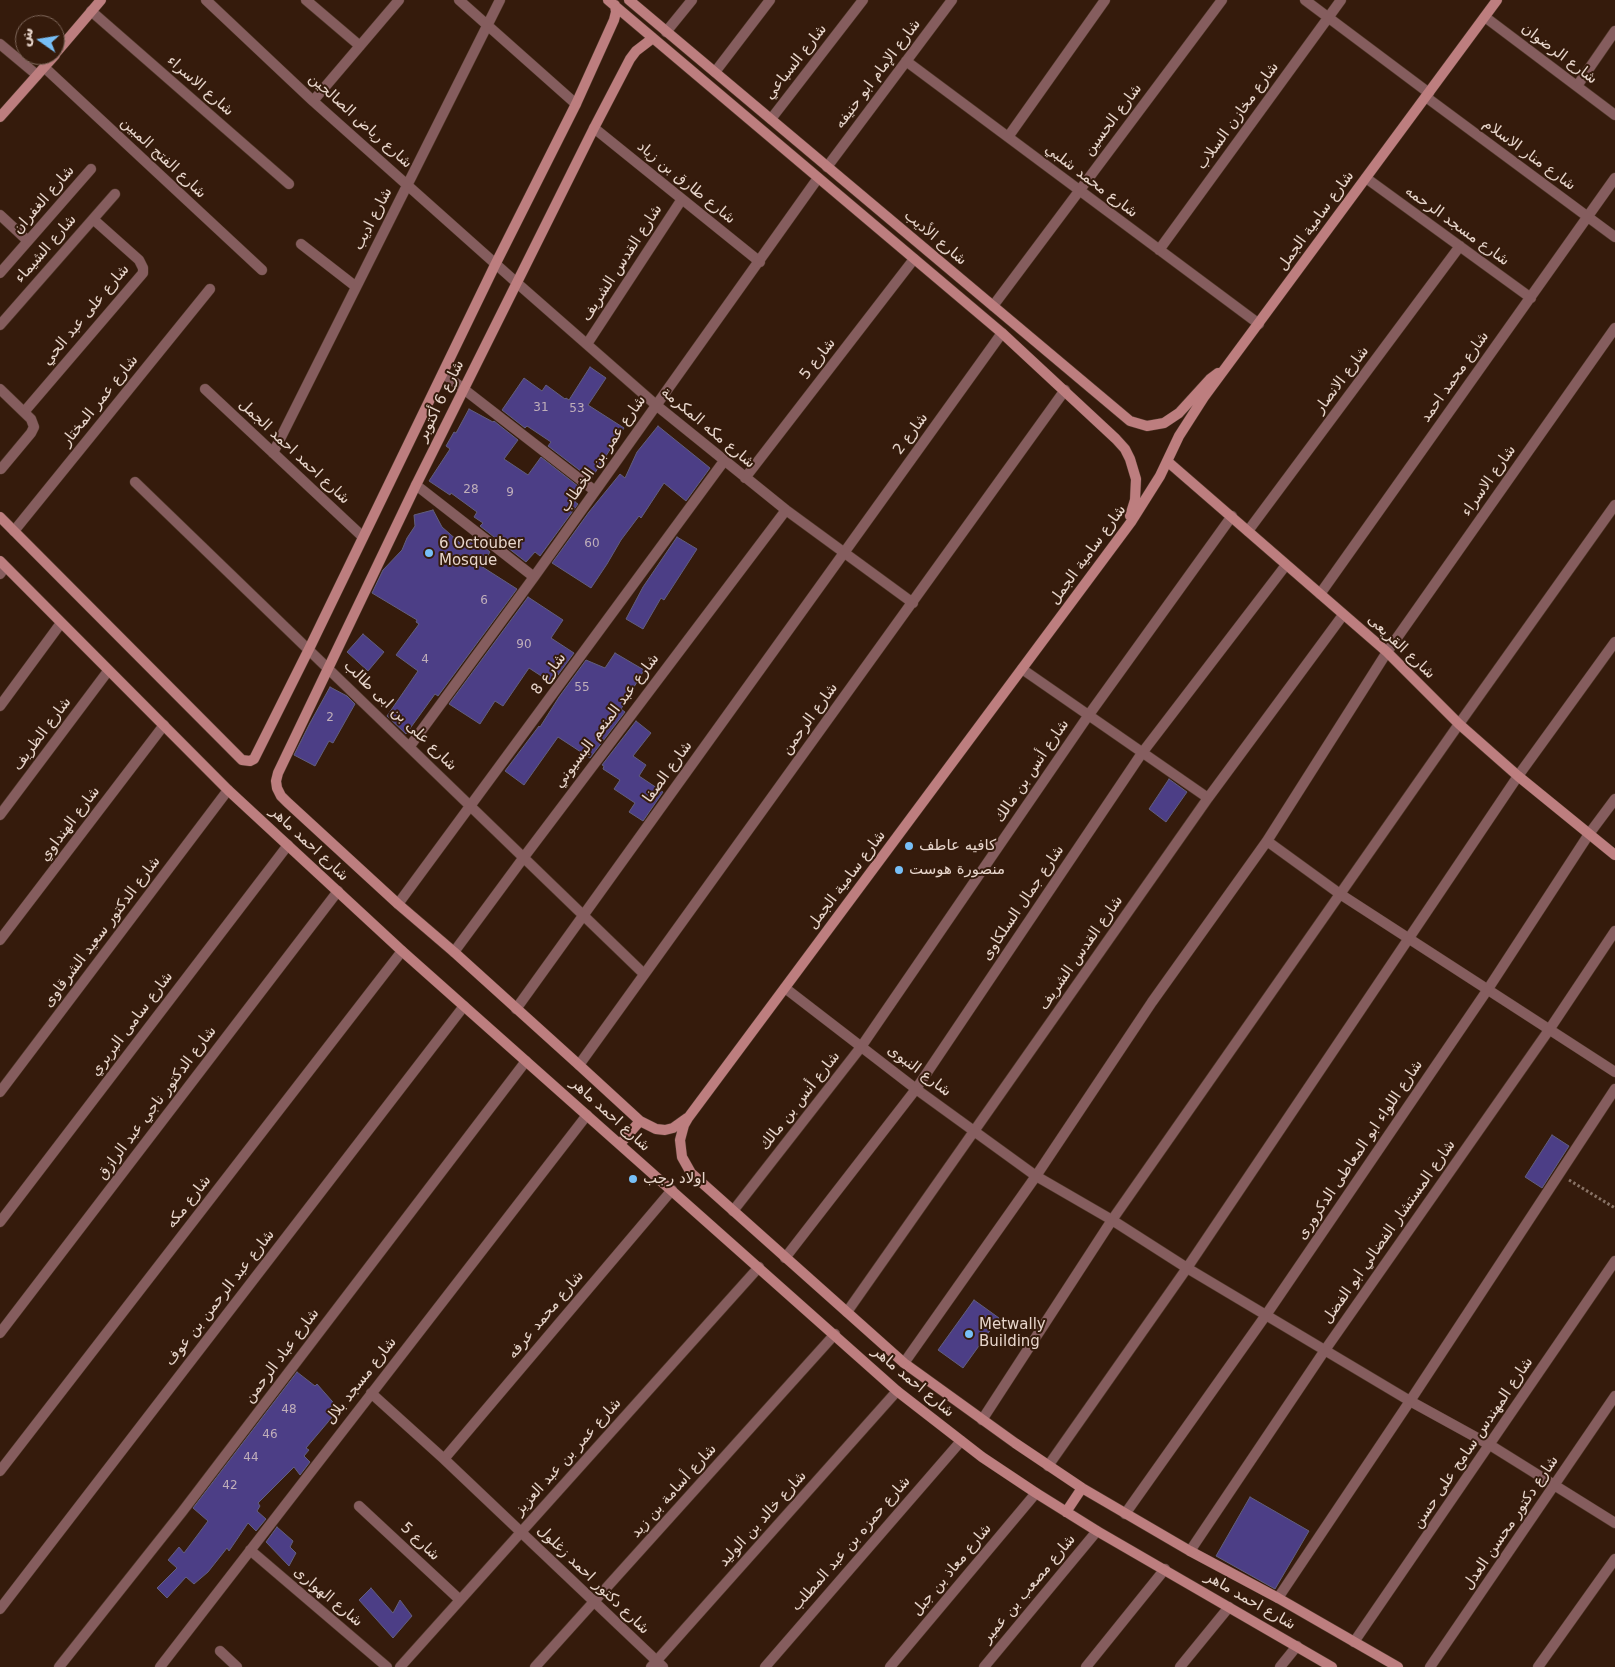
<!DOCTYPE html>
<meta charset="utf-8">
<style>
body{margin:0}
#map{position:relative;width:1615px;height:1667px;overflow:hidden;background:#351b0c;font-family:"DejaVu Sans","Noto Sans Arabic",sans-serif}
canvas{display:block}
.north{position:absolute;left:15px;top:15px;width:50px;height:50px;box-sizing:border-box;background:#351b0c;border:1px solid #7c6558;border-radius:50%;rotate:283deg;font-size:14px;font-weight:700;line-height:20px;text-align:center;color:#e7d5cb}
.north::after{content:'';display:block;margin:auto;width:18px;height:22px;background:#77bff7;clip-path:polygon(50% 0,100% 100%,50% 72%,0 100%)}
</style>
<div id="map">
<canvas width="1615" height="1667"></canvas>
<div class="north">ش</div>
</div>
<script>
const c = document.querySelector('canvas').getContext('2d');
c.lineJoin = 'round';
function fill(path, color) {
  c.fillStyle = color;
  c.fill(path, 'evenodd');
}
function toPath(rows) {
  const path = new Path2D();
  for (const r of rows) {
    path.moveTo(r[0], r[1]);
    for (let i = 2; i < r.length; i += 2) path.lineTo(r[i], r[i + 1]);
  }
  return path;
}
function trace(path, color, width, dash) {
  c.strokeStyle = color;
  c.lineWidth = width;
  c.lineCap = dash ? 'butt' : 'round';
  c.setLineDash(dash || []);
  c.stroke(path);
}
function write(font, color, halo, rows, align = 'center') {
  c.font = font + ' "DejaVu Sans","Noto Sans Arabic",sans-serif';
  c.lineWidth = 4;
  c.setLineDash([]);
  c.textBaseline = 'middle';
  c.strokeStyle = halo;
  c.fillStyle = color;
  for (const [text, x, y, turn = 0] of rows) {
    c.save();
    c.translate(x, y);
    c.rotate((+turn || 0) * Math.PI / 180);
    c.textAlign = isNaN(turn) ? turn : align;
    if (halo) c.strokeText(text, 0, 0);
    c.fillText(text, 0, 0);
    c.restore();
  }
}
const building = toPath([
 [590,367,606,378,588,405,624,428,591,479,548,446,551,442,527,426,525,428,502,410,524,378,542,391,546,385,565,399,566,398,569,400,590,367],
 [469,409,493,422,494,421,518,440,504,459,528,475,541,457,583,490,575,502,578,504,540,556,535,552,526,562,480,526,483,523,474,517,477,512,451,493,450,495,429,481,450,449,446,446,454,432,456,433,469,409],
 [658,426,710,468,686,501,664,483,641,518,639,516,621,540,607,564,591,588,552,563,589,512,620,474,625,478,637,452,658,426],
 [433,510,442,527,466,548,473,538,490,552,481,566,517,589,438,696,435,694,406,734,387,716,418,671,396,655,419,624,416,622,417,620,372,593,383,570,402,550,407,538,415,526,414,515,433,510],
 [677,537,697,549,664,600,661,598,643,629,626,619,643,587,677,537],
 [528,597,563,620,551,638,574,653,552,683,529,668,503,706,495,701,480,724,449,704,528,597],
 [363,634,384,652,368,671,347,652,363,634],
 [615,653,644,670,621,709,625,712,590,758,558,737,524,785,505,771,539,726,540,727,559,697,586,660,605,668,615,653],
 [330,687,347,696,355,704,333,743,329,741,315,766,294,755,310,723,330,687],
 [636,721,651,733,633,756,646,765,639,776,663,792,643,821,629,812,635,803,614,789,620,780,603,769,604,766,602,765,636,721],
 [1169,779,1187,792,1166,822,1149,809,1169,779],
 [1552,1135,1569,1146,1542,1188,1525,1177,1552,1135],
 [974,1300,999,1318,963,1368,938,1350,974,1300],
 [297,1372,315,1386,317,1384,339,1409,306,1448,309,1450,304,1456,310,1462,300,1475,294,1467,258,1503,260,1506,257,1511,266,1519,256,1531,248,1523,229,1551,227,1548,208,1572,194,1584,186,1577,167,1598,157,1588,177,1568,168,1560,179,1547,184,1553,208,1521,193,1508,297,1372],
 [1250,1497,1309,1531,1275,1589,1216,1556,1250,1497],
 [277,1527,293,1541,290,1547,296,1553,289,1566,266,1542,277,1527],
 [371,1588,393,1613,400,1600,412,1616,393,1638,359,1600,371,1588]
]);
fill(building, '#4c3e86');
trace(building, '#625f7d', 1);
const street = toPath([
 [206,0,313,101,517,283,656,405,786,510,913,603],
 [306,0,360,46],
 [459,0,576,104],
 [1305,0,1429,93],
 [91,11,289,184],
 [1485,17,1615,115],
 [666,32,692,0],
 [0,44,37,75],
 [906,61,1259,324],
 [44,67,262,270],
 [715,72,770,0],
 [1577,86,1615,31],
 [1426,97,1615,237],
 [313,101,399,0],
 [771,119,863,0],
 [594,128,760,262],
 [1008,137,1105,0],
 [827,167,952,0],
 [1366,178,1531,298],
 [0,215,28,241],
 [301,244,355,286],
 [1159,250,1341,0],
 [0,273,91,169],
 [993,306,1222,0],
 [0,325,115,194],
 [587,344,682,199],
 [443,373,595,491],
 [0,389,31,419,34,427,31,433,1,469],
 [205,389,363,537],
 [24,412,143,273,143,268,139,260,93,219],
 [273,453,500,0],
 [745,478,914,259],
 [135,482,644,974],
 [416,485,534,577],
 [14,531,210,289],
 [1248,531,1460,246],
 [0,574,5,567],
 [1320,594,1615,178],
 [1022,669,1208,798],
 [0,706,61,623],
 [410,746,534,577,818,178],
 [0,815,108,671],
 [1267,841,1340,894,1615,1072],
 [398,904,724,461],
 [0,940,164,725],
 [454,952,524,857,786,510],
 [785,988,916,1089,1036,1176,1112,1220,1187,1268,1410,1401,1490,1445,1615,1523],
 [516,1009,1002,333],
 [579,1065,1065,390],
 [0,1092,228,790],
 [733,1211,861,1047,1088,716,1232,516],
 [0,1222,288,845],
 [785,1258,916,1089,1142,753,1286,565],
 [847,1312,1208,798,1343,615],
 [0,1333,338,891],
 [904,1363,1036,1176,1152,1002,1267,841,1387,652,1615,328],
 [371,1393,444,1459,663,1667],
 [982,1420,1112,1220,1459,724,1615,505],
 [444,1459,672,1190],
 [1048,1466,1187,1268,1518,776,1615,642],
 [0,1471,402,951],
 [359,1506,460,1600],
 [1125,1514,1266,1315,1488,989,1589,834,1615,799],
 [250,1550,387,1667],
 [1190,1551,1325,1350,1549,1030,1615,931],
 [1278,1598,1410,1401,1615,1089],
 [0,1609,464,1006],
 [1354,1642,1615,1261],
 [220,1651,237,1667],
 [59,1667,182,1512,526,1061],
 [160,1667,587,1115],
 [400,1667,759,1267],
 [535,1667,835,1334],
 [651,1667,897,1391],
 [765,1667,961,1441],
 [890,1667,1036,1493],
 [984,1667,1097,1531],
 [1086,1667,1165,1569],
 [1180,1667,1229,1607],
 [1280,1667,1297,1646],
 [1430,1667,1615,1396],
 [1538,1667,1615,1559]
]);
const secondary = toPath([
 [608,0,1002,333,1116,439,1125,449,1130,459,1136,479,1135,500,1130,516],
 [629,0,1130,421,1147,426,1164,423,1179,413,1210,379,1218,373],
 [653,38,636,51,630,59,594,128,416,485,278,773,276,781,277,788,281,796,287,802,398,904,454,952,579,1065,640,1121,656,1129,665,1130,673,1128,687,1118],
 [55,54,101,0],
 [0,117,55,55],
 [1167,461,1387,652,1459,724,1518,776,1615,855],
 [0,517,242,760,250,761,254,759,309,649,496,263,576,104,614,20,616,12,615,5],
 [0,561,228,790,402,951,897,1391,982,1457,1036,1493,1097,1531,1332,1667],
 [620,1144,640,1121],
 [1066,1512,1082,1488],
 [1398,1667,1278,1598,1190,1551,1082,1488,1015,1443,904,1363,691,1173,682,1157,680,1140,684,1125,688,1118,1131,522,1160,476,1179,436,1204,397,1497,0]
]);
trace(street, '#51392b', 11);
trace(secondary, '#51392b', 11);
trace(toPath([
 [1569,1180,1615,1208]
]), '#887265', 3, [2.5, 2.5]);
trace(street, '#855d5e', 10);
trace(secondary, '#bd7e7f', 10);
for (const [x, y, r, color] of [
 [429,553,5,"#77bff7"],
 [909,846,5,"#77bff7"],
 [899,870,5,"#77bff7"],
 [633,1179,5,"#77bff7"],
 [969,1334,5,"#77bff7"]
]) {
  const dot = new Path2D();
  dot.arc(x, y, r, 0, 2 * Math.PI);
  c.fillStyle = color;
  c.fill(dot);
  trace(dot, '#351b0c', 2);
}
write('12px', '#c0afba', null, [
 ["31",541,408],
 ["53",577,409],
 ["28",471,490],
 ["9",510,493],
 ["60",592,544],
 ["6",484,601],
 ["90",524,645],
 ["4",425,660],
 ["55",582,688],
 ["2",330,718],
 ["48",289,1410],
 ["46",270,1435],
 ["44",251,1458],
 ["42",230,1486]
]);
write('15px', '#e7d5cb', '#351b0c', [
 ["شارع الرضوان",1559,54,37],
 ["شارع السباعي",796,62,-52],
 ["شارع الإمام ابو حنيفه",878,74,-53],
 ["شارع الاسراء",200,86,41],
 ["شارع مخازن السلاب",1238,116,-54],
 ["شارع الحسين",1113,120,-53],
 ["شارع رياض الصالحين",360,121,42],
 ["شارع منار الاسلام",1529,155,36],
 ["شارع الفتح المبين",163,158,43],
 ["شارع محمد شلبي",1091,181,37],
 ["شارع طارق بن زياد",686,183,39],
 ["شارع الغفران",44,200,-49],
 ["شارع اديب",373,219,-63],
 ["شارع سامية الجمل",1316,221,-54],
 ["شارع مسجد الرحمه",1457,226,36],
 ["شارع الأديب",935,238,40],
 ["شارع الشيماء",46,249,-49],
 ["شارع القدس الشريف",622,263,-57],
 ["شارع على عبد الحي",86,315,-50],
 ["شارع 5",818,359,-52],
 ["شارع محمد احمد",1455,377,-55],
 ["شارع الانصار",1342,380,-53],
 ["شارع عمر المختار",100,401,-51],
 ["شارع 6 أكتوبر",441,401,-64],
 ["شارع مكه المكرمة",708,428,40],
 ["شارع 2",911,434,-54],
 ["شارع احمد احمد الجمل",294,452,43],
 ["شارع عمر بن الخطاب",603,454,-55],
 ["شارع الاسراء",1489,481,-55],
 ["شارع سامية الجمل",1088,555,-54],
 ["شارع القريعى",1401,647,43],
 ["شارع 8",549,674,-54],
 ["شارع على بن ابى طالب",400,716,44],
 ["شارع الرحمن",810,719,-54],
 ["شارع عبد المنعم البسيوني",607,721,-53],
 ["شارع الظريف",42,734,-53],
 ["شارع أنس بن مالك",1032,771,-56],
 ["شارع الصفا",668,772,-54],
 ["شارع الهنداوي",70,824,-53],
 ["شارع احمد ماهر",309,844,43],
 ["شارع سامية الجمل",847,880,-53],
 ["شارع جمال السلكاوى",1023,903,-56],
 ["شارع الدكتور سعيد الشرقاوى",102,932,-53],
 ["شارع القدس الشريف",1081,953,-55],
 ["شارع سامى البربري",132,1024,-53],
 ["شارع النبوى",919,1071,37],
 ["شارع أنس بن مالك",800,1101,-52],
 ["شارع الدكتور ناجي عبد الرازق",157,1103,-53],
 ["شارع احمد ماهر",610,1115,42],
 ["شارع اللواء ابو المعاطى الدكرورى",1360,1150,-56],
 ["شارع مكه",189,1202,-52],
 ["شارع المستشار الفضالي ابو الفضل",1389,1232,-55],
 ["شارع عبد الرحمن بن عوف",220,1298,-52],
 ["شارع محمد عرفه",546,1315,-50],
 ["شارع عباد الرحمن",282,1356,-53],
 ["شارع مسجد بلال",361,1381,-52],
 ["شارع احمد ماهر",913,1382,40],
 ["شارع المهندس سامح على حسن",1473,1443,-56],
 ["شارع عمر بن عبد العزيز",568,1457,-48],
 ["شارع أسامة بن زيد",674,1491,-48],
 ["شارع خالد بن الوليد",763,1519,-48],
 ["شارع دكتور محسن العدل",1511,1523,-56],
 ["شارع 5",420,1542,43],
 ["شارع حمزه بن عبد المطلب",851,1544,-49],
 ["شارع معاذ بن جبل",952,1570,-50],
 ["شارع دكتور احمد زغلول",593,1580,44],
 ["شارع مصعب بن عمير",1029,1589,-50],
 ["شارع الهوارى",328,1597,40],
 ["شارع احمد ماهر",1250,1601,30]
]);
write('15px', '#e7d5cb', '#351b0c', [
 ["6 Octouber",439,544],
 ["Mosque",439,561],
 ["كافيه عاطف",919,846],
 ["منصورة هوست",909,870],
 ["اولاد رجب",643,1179],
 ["Metwally",979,1325],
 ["Building",979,1342]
], 'left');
</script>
